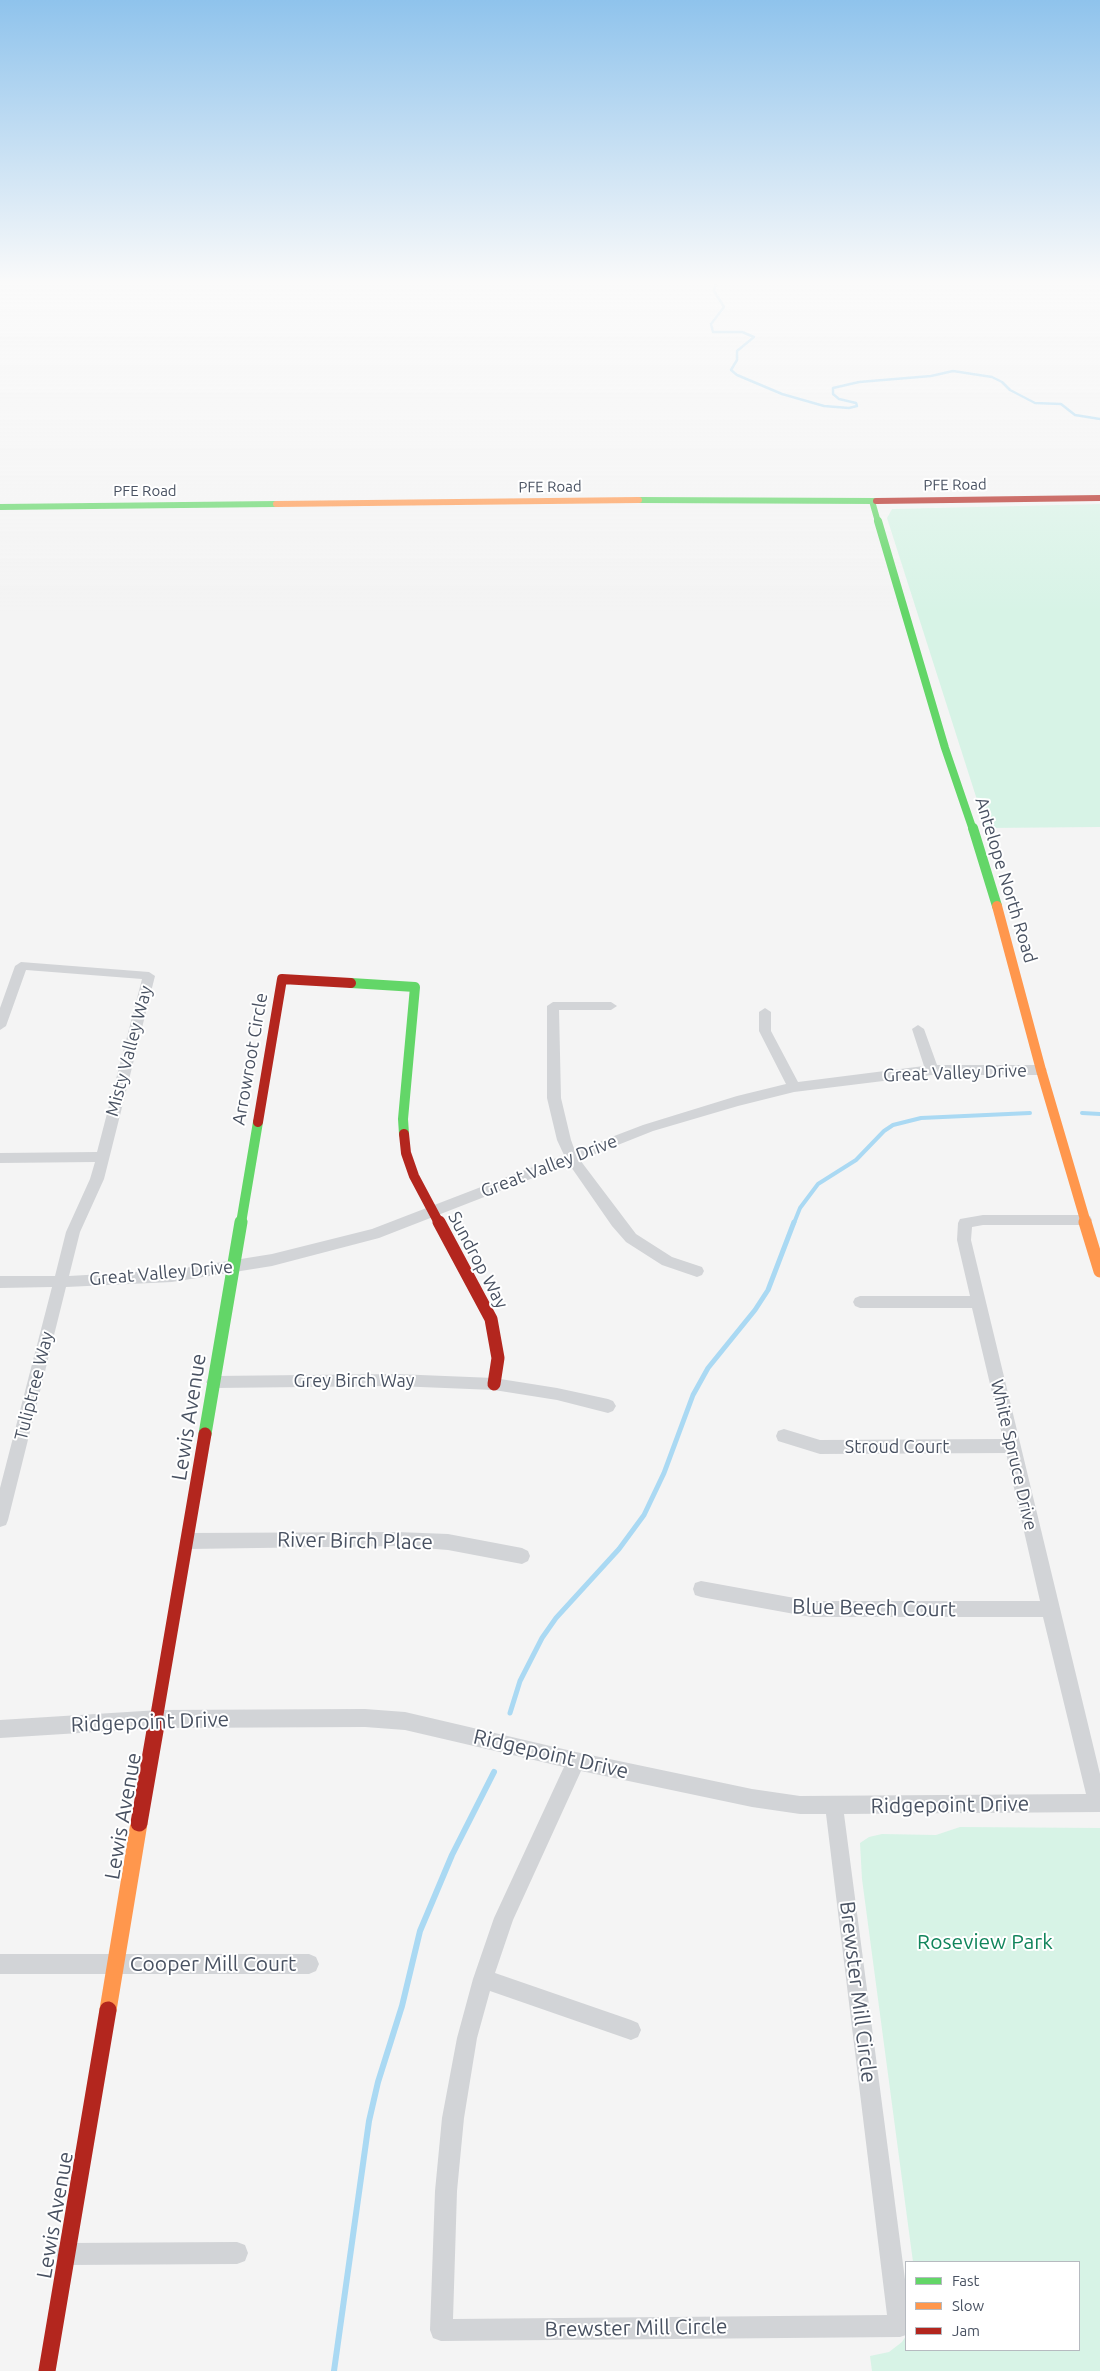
<!DOCTYPE html>
<style>
body{margin:0}
#map{position:relative;width:1100px;height:2371px;overflow:hidden;background:#f4f4f4;font-family:Ubuntu,sans-serif}
canvas{display:block}
.legend{position:absolute;left:905px;top:2261px;width:175px;height:90px;box-sizing:border-box;background:#fff;border:1px solid #b6bac0;margin:0;padding:6px 9px;list-style:none;font-size:15px;color:#495262}
.legend li{display:flex;align-items:center;gap:10px;height:25px}
.legend b{width:25px;border:1px solid #b6bac0}
</style>
<div id="map">
<canvas width="1100" height="2371"></canvas>
<ul class="legend">
<li><b style="height:6px;background:#63d668"></b>Fast</li>
<li><b style="height:6px;background:#ff974d"></b>Slow</li>
<li><b style="height:6px;background:#b3261e"></b>Jam</li>
</ul>
</div>
<script>
const c = document.querySelector('canvas').getContext('2d');
c.lineJoin = 'round';
function fill(path, color) {
  c.fillStyle = color;
  c.fill(path, 'evenodd');
}
function toPath(rows) {
  const path = new Path2D();
  for (const r of rows) {
    path.moveTo(r[0], r[1]);
    for (let i = 2; i < r.length; i += 2) path.lineTo(r[i], r[i + 1]);
  }
  return path;
}
function trace(path, color, width, dash) {
  c.strokeStyle = color;
  c.lineWidth = width;
  c.lineCap = dash ? 'butt' : 'round';
  c.setLineDash(dash || []);
  c.stroke(path);
}
function write(font, color, halo, rows, align = 'center') {
  c.font = font + ' Ubuntu,sans-serif';
  c.lineWidth = 4;
  c.setLineDash([]);
  c.textBaseline = 'middle';
  c.strokeStyle = halo;
  c.fillStyle = color;
  for (const [text, x, y, turn = 0] of rows) {
    c.save();
    c.translate(x, y);
    c.rotate((+turn || 0) * Math.PI / 180);
    c.textAlign = isNaN(turn) ? turn : align;
    if (halo) c.strokeText(text, 0, 0);
    c.fillText(text, 0, 0);
    c.restore();
  }
}
fill(toPath([
 [1100,504,1100,827,986,828,887,518,892,509],
 [960,1827,1100,1828,1100,2371,872,2371,870,2356,889,2352,902,2342,906,2336,906,2350,1079,2350,1079,2262,913,2262,862,1879,860,1843,869,1837,882,1834,936,1835]
]), '#d7f3e6');
trace(toPath([
 [716,282,714,291,724,307,711,324,713,332,742,332,754,337,737,351,737,360,731,370,737,375,782,394,824,406,849,408,857,406,856,403,839,399,833,394,833,388,859,382,931,376,953,371,992,377,1002,382,1010,390,1035,403,1061,404,1075,415,1100,419]
]), '#aad9f3', 2.5);
trace(toPath([
 [1082,1113,1100,1114],
 [794,1223,800,1208,818,1184,856,1160,884,1131,893,1125,921,1118,1030,1113]
]), '#aad9f3', 4);
trace(toPath([
 [510,1713,520,1681,542,1638,556,1618,619,1549,644,1515,664,1473,693,1395,708,1368,755,1310,768,1290,794,1222]
]), '#aad9f3', 5);
trace(toPath([
 [334,2371,369,2121,378,2082,402,2006,420,1931,452,1855,494,1772]
]), '#aad9f3', 6);
fill(toPath([
 [21,962,149,972,155,976,104,1179,80,1232,69,1276,172,1270,272,1254,372,1229,564,1155,557,1140,547,1098,547,1006,553,1002,611,1002,617,1006,611,1010,559,1010,561,1098,571,1140,575,1151,643,1125,737,1096,786,1084,759,1031,759,1012,765,1008,771,1012,771,1031,798,1082,924,1066,912,1029,918,1025,924,1029,937,1065,1041,1065,1047,1070,1041,1075,932,1075,794,1092,738,1106,653,1131,580,1160,636,1234,672,1257,702,1267,704,1271,702,1275,697,1277,662,1265,626,1242,612,1226,569,1164,379,1238,272,1266,172,1282,66,1287,8,1520,6,1525,0,1527,0,1488,52,1287,0,1288,0,1276,55,1276,66,1232,90,1179,95,1162,0,1163,0,1153,97,1152,142,979,26,970,6,1026,0,1030,0,1008,15,966,21,962],
 [983,1215,1085,1215,1090,1216,1092,1220,1090,1224,1085,1225,983,1225,972,1227,971,1240,1100,1774,1100,1812,844,1814,906,2287,906,2335,900,2337,441,2341,433,2338,430,2330,435,2191,442,2118,457,2038,473,1979,494,1918,564,1767,405,1730,365,1727,159,1728,0,1738,0,1720,159,1710,365,1709,405,1712,576,1752,752,1789,800,1796,1086,1794,1043,1617,811,1617,701,1597,695,1595,693,1589,695,1583,701,1581,811,1601,1040,1601,1006,1453,820,1454,778,1441,776,1436,778,1431,784,1429,820,1440,1003,1439,972,1308,860,1308,855,1306,853,1302,855,1298,860,1296,970,1296,957,1240,958,1223,960,1219,983,1215],
 [581,1771,752,1807,800,1814,826,1814,887,2315,453,2319,457,2191,464,2118,477,2038,490,1991,631,2040,638,2037,641,2030,638,2023,631,2020,495,1973,513,1920,581,1771],
 [396,1374,494,1378,557,1388,608,1399,613,1401,616,1406,613,1411,608,1413,557,1400,494,1390,396,1386,214,1388,209,1387,206,1382,209,1377,214,1376,396,1374],
 [397,1532,448,1534,522,1548,528,1551,530,1556,528,1561,522,1564,448,1550,397,1546,188,1549,182,1546,180,1541,182,1536,188,1533,397,1532],
 [0,1954,309,1954,316,1957,319,1964,316,1971,309,1974,0,1974,0,1954],
 [237,2242,245,2245,248,2253,245,2261,237,2264,67,2265,59,2262,56,2254,59,2246,67,2243,237,2242]
]), '#d2d4d7');
trace(toPath([
 [639,500,876,501],
 [872,501,878,522],
 [0,507,276,504]
]), '#63d668', 6);
trace(toPath([
 [878,521,945,748,973,830]
]), '#63d668', 8);
trace(toPath([
 [973,828,997,906],
 [351,983,415,987,403,1119,404,1134],
 [241,1223,258,1122]
]), '#63d668', 10);
trace(toPath([
 [205,1434,241,1222]
]), '#63d668', 13);
trace(toPath([
 [276,504,639,500]
]), '#ff974d', 6);
trace(toPath([
 [997,906,1041,1070,1086,1223]
]), '#ff974d', 10);
trace(toPath([
 [1085,1222,1100,1271]
]), '#ff974d', 13);
trace(toPath([
 [108,2010,139,1823]
]), '#ff974d', 17);
trace(toPath([
 [876,501,1100,498]
]), '#b3261e', 6);
trace(toPath([
 [258,1122,282,979,351,983],
 [404,1134,406,1153,414,1176,439,1223]
]), '#b3261e', 10);
trace(toPath([
 [439,1222,491,1319,498,1358,494,1384],
 [155,1726,205,1434]
]), '#b3261e', 13);
trace(toPath([
 [139,1823,156,1725],
 [47,2371,108,2010]
]), '#b3261e', 17);
const sky = c.createLinearGradient(0, 0, 0, 614);
sky.addColorStop(0, '#8fc3ec');
sky.addColorStop(0.46, '#fafafa');
sky.addColorStop(1, '#fafafa00');
c.fillStyle = sky;
c.fillRect(0, 0, 1100, 614);
write('15px', '#495262', '#fff', [
 ["PFE Road",955,485,-1],
 ["PFE Road",550,487,-1],
 ["PFE Road",145,491]
]);
write('18px', '#495262', '#fff', [
 ["Antelope North Road",1006,880,73],
 ["Misty Valley Way",129,1051,-75],
 ["Arrowroot Circle",250,1059,-80],
 ["Great Valley Drive",955,1073,-2],
 ["Great Valley Drive",549,1166,-21],
 ["Sundrop Way",478,1260,62],
 ["Great Valley Drive",161,1273,-5],
 ["Grey Birch Way",354,1381],
 ["Tuliptree Way",34,1386,-76],
 ["Stroud Court",897,1447],
 ["White Spruce Drive",1014,1455,77]
]);
write('21px', '#495262', '#fff', [
 ["Lewis Avenue",189,1417,-81],
 ["River Birch Place",355,1541,1],
 ["Blue Beech Court",874,1608,1],
 ["Ridgepoint Drive",150,1722,-2],
 ["Ridgepoint Drive",551,1754,13],
 ["Ridgepoint Drive",950,1805,-1],
 ["Lewis Avenue",123,1816,-80],
 ["Cooper Mill Court",213,1964],
 ["Brewster Mill Circle",858,1992,83],
 ["Lewis Avenue",55,2215,-80],
 ["Brewster Mill Circle",636,2328,-1]
]);
write('21px', '#11855c', '#fff', [
 ["Roseview Park",985,1942]
]);
</script>
